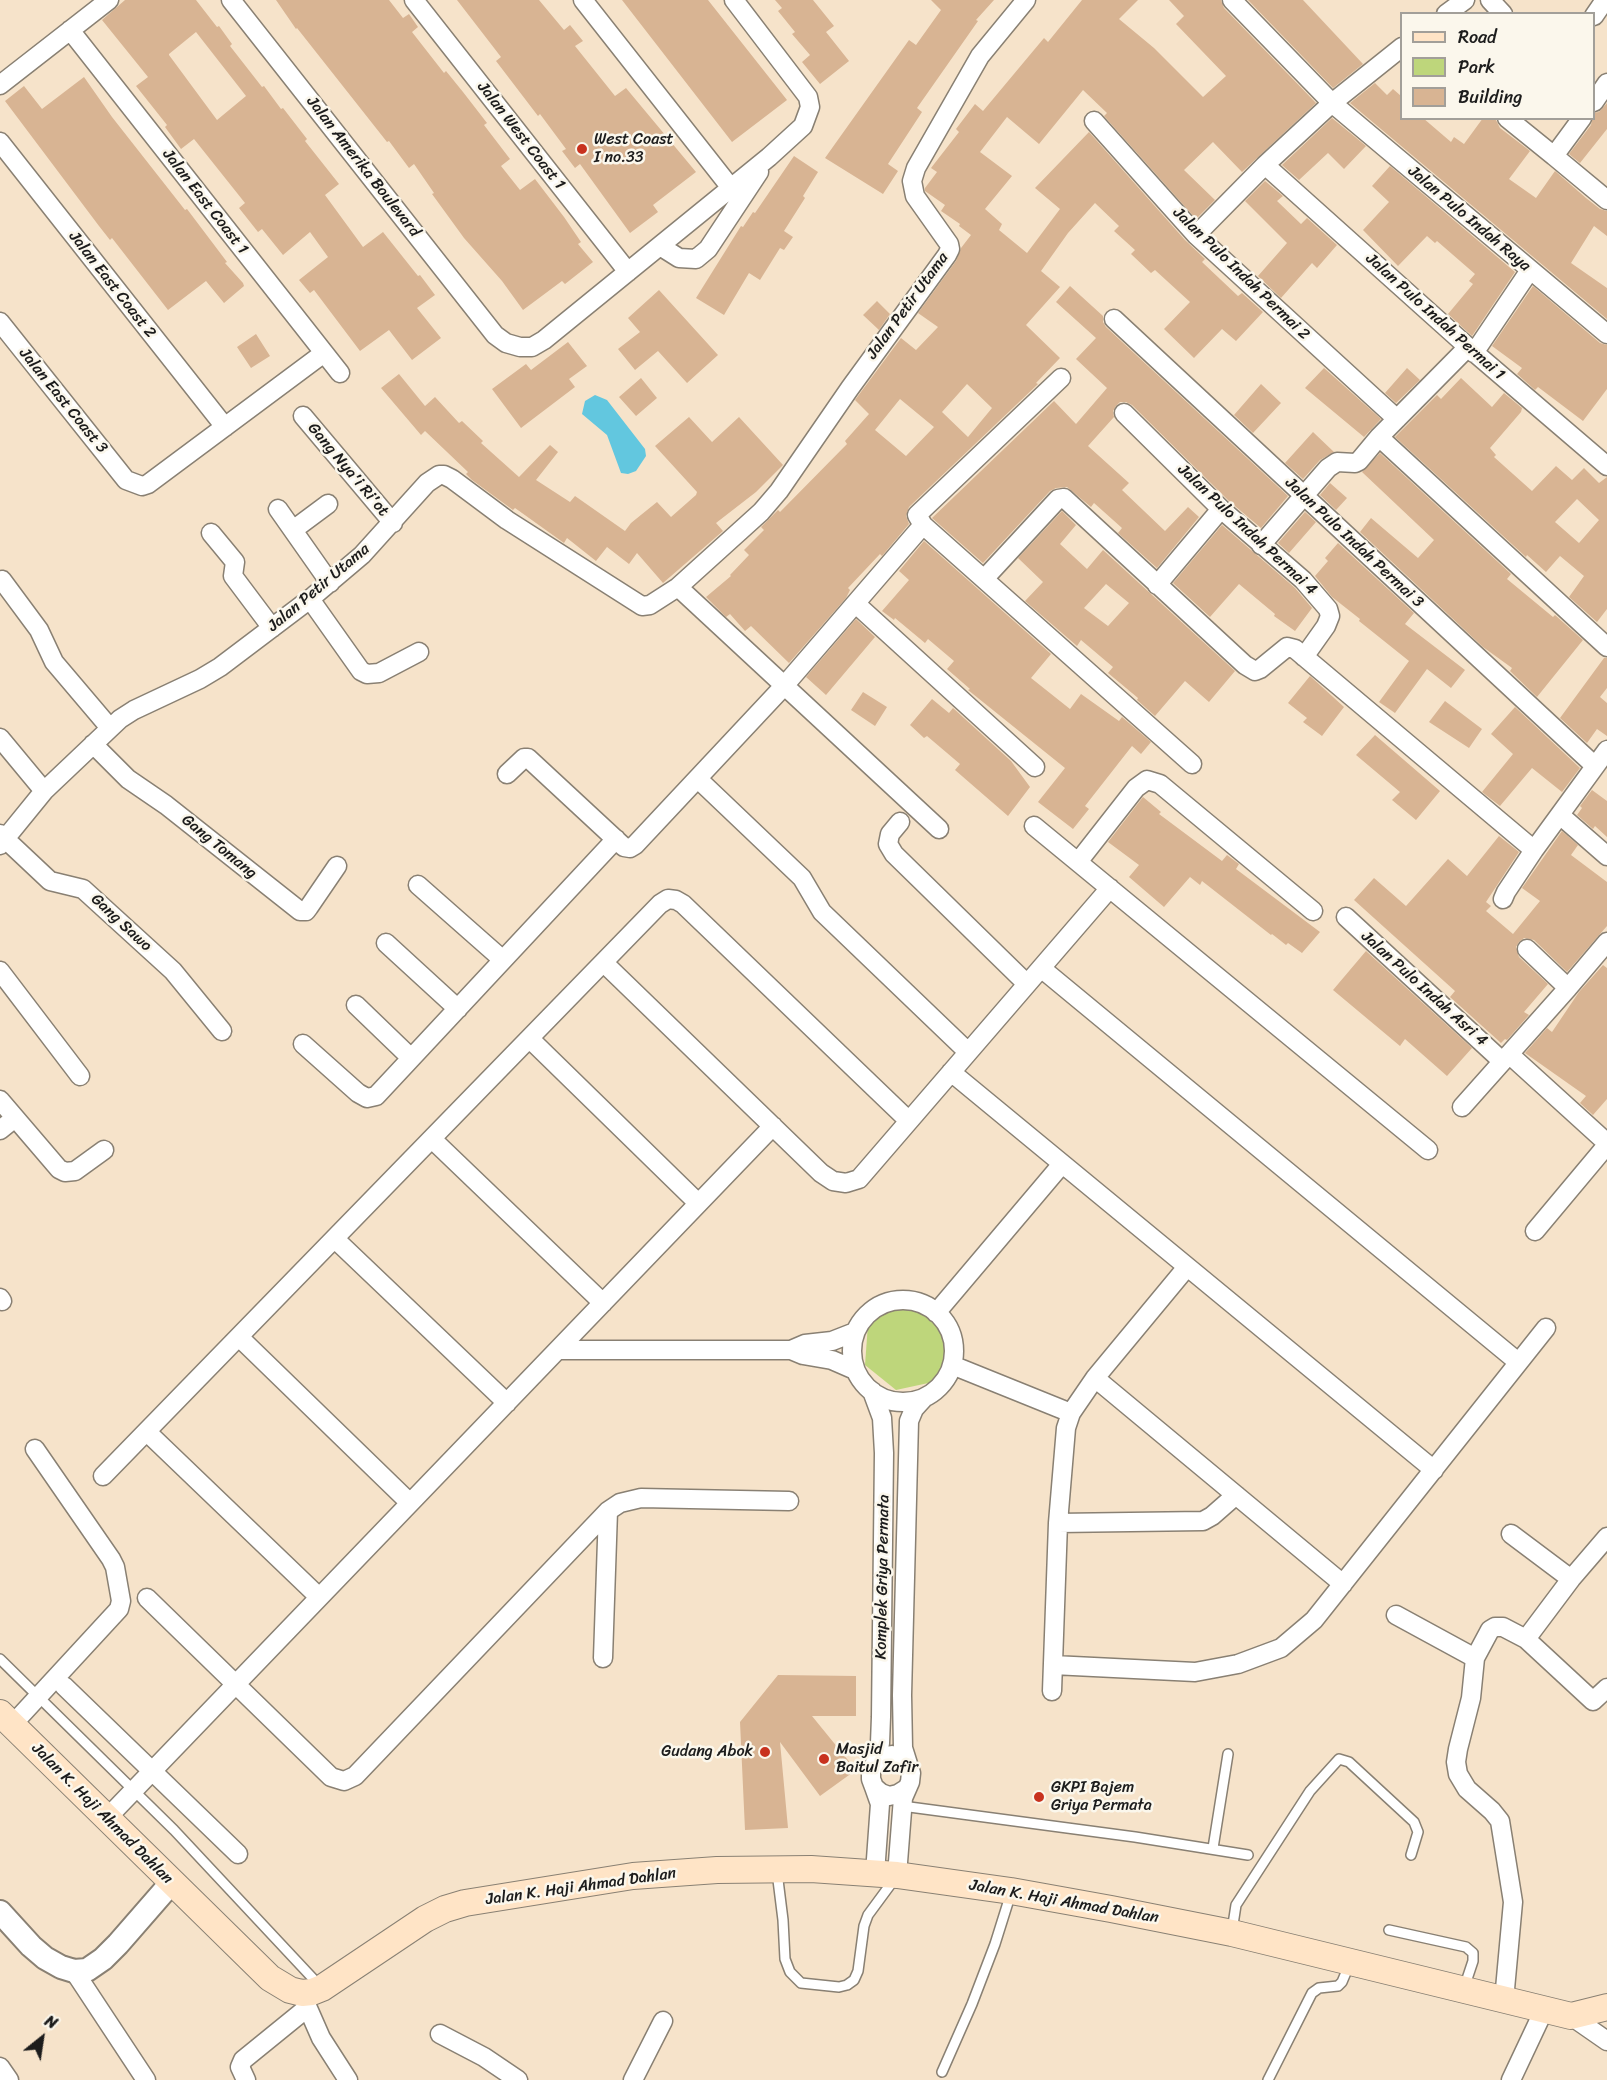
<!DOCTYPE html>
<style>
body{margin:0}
#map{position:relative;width:1607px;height:2080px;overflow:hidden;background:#f6e3ca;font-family:Sriracha,sans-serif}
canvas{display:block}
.legend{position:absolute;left:1400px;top:12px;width:195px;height:108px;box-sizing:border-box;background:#fbf7ec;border:2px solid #a29f99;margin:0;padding:8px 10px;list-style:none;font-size:18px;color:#1c1c1c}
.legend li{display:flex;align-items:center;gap:12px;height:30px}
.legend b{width:30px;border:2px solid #a29f99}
.north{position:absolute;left:12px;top:2008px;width:60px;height:60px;-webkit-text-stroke:4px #fbf7ec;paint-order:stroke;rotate:30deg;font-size:16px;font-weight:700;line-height:24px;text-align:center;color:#1c1c1c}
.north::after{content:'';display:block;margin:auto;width:21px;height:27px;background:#1c1c1c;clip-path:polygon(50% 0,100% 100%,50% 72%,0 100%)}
</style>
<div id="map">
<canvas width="1607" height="2080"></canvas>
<ul class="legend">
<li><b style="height:8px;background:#ffe4c6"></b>Road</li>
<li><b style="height:16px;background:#bed67b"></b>Park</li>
<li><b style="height:16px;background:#d8b493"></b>Building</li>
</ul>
<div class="north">N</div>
</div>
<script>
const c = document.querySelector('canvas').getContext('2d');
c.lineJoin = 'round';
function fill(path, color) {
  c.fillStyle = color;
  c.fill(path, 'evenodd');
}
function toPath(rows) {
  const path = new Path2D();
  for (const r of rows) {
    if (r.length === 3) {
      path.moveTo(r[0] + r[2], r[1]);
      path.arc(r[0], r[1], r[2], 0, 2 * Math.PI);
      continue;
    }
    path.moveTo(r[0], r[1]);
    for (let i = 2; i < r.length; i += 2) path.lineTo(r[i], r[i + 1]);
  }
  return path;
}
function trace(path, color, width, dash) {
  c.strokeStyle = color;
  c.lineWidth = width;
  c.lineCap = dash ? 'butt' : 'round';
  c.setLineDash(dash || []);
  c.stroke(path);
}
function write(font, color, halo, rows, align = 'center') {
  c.font = font + ' Sriracha,sans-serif';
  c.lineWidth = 5;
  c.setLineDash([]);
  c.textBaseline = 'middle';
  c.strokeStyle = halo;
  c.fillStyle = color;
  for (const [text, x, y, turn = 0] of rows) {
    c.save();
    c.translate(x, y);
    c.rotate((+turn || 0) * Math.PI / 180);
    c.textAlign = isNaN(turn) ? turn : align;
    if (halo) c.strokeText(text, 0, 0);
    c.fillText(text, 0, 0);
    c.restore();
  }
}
fill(toPath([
 [901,1299,935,1310,952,1347,933,1382,896,1390,865,1365,868,1324]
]), '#bed67b');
fill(toPath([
 [595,395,607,400,645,449,646,456,636,471,628,474,621,473,607,435,582,414,585,401]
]), '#62c7df');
fill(toPath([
 [125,0,196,0,217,27,219,26,232,44,230,46,262,87,264,86,281,109,283,108,307,139,305,141,339,184,325,195,363,247,383,232,418,276,420,275,435,295,417,308,441,338,412,360,389,330,360,351,314,290,310,293,299,280,328,257,310,232,283,255,262,229,258,232,239,208,245,203,194,139,181,149,165,127,167,125,136,86,148,77,102,20],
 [196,32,246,96,217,120,169,55,169,54],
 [276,0,389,0,403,18,409,14,418,27,412,32,444,73,446,71,463,92,487,123,484,125,510,159,501,166,520,190,535,179,564,217,581,242,578,244,593,262,565,284,562,281,523,310,502,281,464,238,432,194,434,193,414,164,409,168,389,141,387,142,297,28,296,29],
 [457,0,539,0,564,30,570,25,583,41,575,46,615,96,626,88,696,172,653,205,658,212,630,233,580,164,575,168,562,151,566,149,540,114,538,116,496,61,501,57],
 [622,0,708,0,787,100,732,142],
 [775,0,813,0,834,26,826,32,849,61,820,84,802,62,810,55,792,34,795,32,778,11,782,8],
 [931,0,994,0,976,20,978,21,917,108,922,112,888,164,898,171,883,194,825,158,909,40,916,45,941,10],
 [1082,0,1138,0,1119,19,1154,48,1203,97,1226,76,1176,24,1184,16,1169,0,1221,0,1224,8,1316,103,1242,172,1213,142,1184,170,1215,200,1196,219,1104,116,1107,113,1083,90,1039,144,1007,117,980,152,1012,176,985,209,1002,224,999,230,1027,253,1060,209,1035,188,1089,132,1185,240,1205,259,1202,262,1238,296,1242,293,1263,312,1236,341,1222,329,1194,358,1164,329,1190,302,1155,270,1151,273,1131,254,1135,250,1114,231,1119,226,1095,203,1068,233,1041,271,1060,287,1026,325,1060,358,1036,383,1038,384,909,507,906,516,909,524,882,556,880,554,848,588,850,590,846,598,789,663,751,626,745,631,730,614,726,617,706,597,731,576,730,575,749,555,744,550,764,530,761,527,778,510,780,512,847,444,845,441,869,414,855,400,901,338,916,350,938,327,918,313,956,261,961,248,971,235,959,226,960,224,941,211,945,205,925,191,925,188,937,172,931,168,959,132,956,129,975,104,983,111,1044,38,1048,42],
 [967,384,992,408,968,437,942,412],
 [900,399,934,427,906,456,875,430],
 [1248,0,1303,0,1363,64,1333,88],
 [84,77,112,117,185,210,187,209,227,262,225,263,243,283,244,286,224,303,206,281,168,310,112,238,110,240,99,226,5,101,24,86,42,109],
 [1375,83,1387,95,1393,89,1401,96,1401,118,1423,118,1451,142,1454,137,1464,144,1483,118,1495,118,1500,128,1530,151,1509,179,1536,198,1555,171,1586,198,1600,209,1607,211,1607,236,1594,226,1571,263,1607,288,1607,319,1350,103],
 [1607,103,1607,129,1580,163,1569,154,1591,125,1593,113,1599,112],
 [1332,118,1366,146,1344,169,1328,153,1299,180,1282,165],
 [794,156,818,172,803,196,805,198,784,231,793,237,784,250,780,248,760,280,749,273,724,315,696,298,741,226,743,227,753,212,755,213],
 [1390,166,1515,272,1472,336,1448,314,1473,284,1469,281,1475,274,1437,241,1435,243,1427,236,1398,266,1363,230,1389,202,1372,186],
 [1265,181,1283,196,1277,201,1301,224,1307,218,1337,245,1317,268,1312,263,1281,298,1258,276,1287,243,1245,201],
 [1070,286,1103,316,1103,322,1106,327,1288,496,1261,528,1229,501,1132,405,1126,402,1120,402,1116,406,1113,411,1114,417,1088,446,1129,483,1122,490,1165,531,1188,507,1199,517,1157,568,1118,533,1122,528,1094,503,1091,507,1067,487,1056,488,1050,491,983,563,932,518,1054,401,1076,424,1107,388,1076,359,1096,338,1056,302],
 [1533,286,1600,343,1607,345,1607,389,1583,421,1538,387,1535,390,1517,374,1522,368,1492,346],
 [659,290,718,355,687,383,658,351,635,370,618,349,640,332,628,318],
 [877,301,890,314,879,330,863,315],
 [256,334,270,356,251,368,237,347],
 [568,342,587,366,569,379,575,387,521,428,492,389,526,364,531,370],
 [1324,368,1381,419,1364,437,1305,388],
 [1407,368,1420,380,1396,403,1385,393],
 [399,374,425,406,435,397,459,423,462,421,483,441,481,443,519,477,550,445,558,452,536,480,570,502,575,496,625,531,631,523,657,502,671,517,696,495,697,492,655,446,689,417,712,442,739,417,783,465,756,492,716,523,723,531,663,583,637,553,629,564,607,547,596,561,567,538,564,543,515,508,513,510,472,480,466,474,468,472,425,431,421,435,381,388],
 [641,378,657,398,636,416,619,397],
 [1461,378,1492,407,1504,393,1522,408,1521,412,1490,448,1496,455,1494,457,1532,491,1556,466,1572,480,1584,468,1599,483,1607,477,1607,609,1597,622,1569,597,1584,576,1560,556,1546,572,1527,555,1526,557,1395,437,1437,395,1441,399],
 [1577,499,1599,520,1579,543,1555,522],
 [1261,384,1281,403,1253,433,1234,415],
 [1313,432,1334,452,1320,460,1303,479,1285,463],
 [1380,453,1511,574,1507,579,1553,617,1555,615,1583,640,1537,697,1510,671,1512,668,1483,647,1360,532,1371,518,1418,558,1434,540,1362,472],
 [1330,483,1347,498,1336,510,1320,495],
 [1062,511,1076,525,1060,544,1087,569,1103,550,1235,671,1209,702,1185,681,1155,716,1137,700,1138,698,1108,673,1113,667,1081,640,1077,646,1025,601,1043,582,1018,558],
 [1106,584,1129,603,1108,626,1084,608],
 [1305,512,1316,522,1289,553,1278,543],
 [1222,525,1295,588,1312,608,1295,631,1274,616,1275,614,1239,584,1210,617,1173,583],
 [924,541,1051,654,1031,678,1070,709,1081,694,1119,721,1122,717,1151,742,1141,754,1132,746,1085,806,1089,809,1073,829,1038,802,1065,768,968,690,970,689,947,669,954,661,928,639,925,643,895,618,894,620,882,611,909,580,899,571],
 [1338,543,1414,613,1405,624,1465,670,1451,688,1427,669,1395,713,1379,702,1409,661,1359,621,1360,619,1332,597,1315,576,1328,561,1325,558],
 [856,619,875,637,826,695,806,677],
 [1604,658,1607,658,1607,688,1600,697,1607,703,1607,736,1597,729,1587,743,1560,718],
 [1310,676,1344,707,1322,736,1303,722,1307,718,1288,703],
 [863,692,887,707,875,726,851,710],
 [932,699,949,713,953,708,1011,761,1030,787,1008,816,955,770,960,764,927,736,924,738,910,725],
 [1445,701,1482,729,1469,748,1429,722],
 [1515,707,1580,768,1562,792,1532,768,1500,806,1482,792,1513,754,1491,734],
 [1375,735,1440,791,1416,820,1392,800,1400,792,1356,755],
 [1592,790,1607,801,1607,837,1595,826,1593,829,1577,815,1582,808,1580,806],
 [1143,797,1161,812,1159,814,1222,861,1227,855,1239,864,1236,869,1320,932,1302,953,1288,943,1286,945,1272,934,1271,935,1202,881,1200,885,1190,877,1164,907,1129,877,1139,865,1108,842],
 [1562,831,1578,845,1571,855,1607,882,1607,926,1567,972,1534,940,1524,938,1519,942,1516,947,1519,957,1548,984,1524,1012,1529,1015,1507,1040,1505,1039,1501,1043,1450,997,1455,991,1354,900,1374,878,1406,906,1448,859,1467,876,1499,836,1519,852,1486,902,1491,906,1486,911,1513,934,1540,901,1522,888],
 [1366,951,1472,1048,1447,1076,1405,1039,1400,1046,1333,990],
 [1603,965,1607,968,1607,1099,1593,1115,1580,1103,1586,1096,1525,1053,1547,1028,1552,1032,1579,992],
 [778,1675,856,1676,856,1716,812,1716,856,1770,820,1796,780,1742,788,1828,745,1830,740,1722]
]), '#d8b493');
const service = toPath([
 [0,1659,174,1830,319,1985],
 [902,1806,1135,1837,1248,1855],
 [1213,1848,1228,1754],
 [777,1872,783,1920,785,1959,790,1972,801,1983,839,1987,847,1985,854,1980,858,1971,864,1926,868,1915,896,1877],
 [1389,1930,1466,1947,1473,1953,1473,1961,1464,1988],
 [1232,1931,1236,1905,1310,1791,1339,1759,1349,1762,1414,1822,1418,1832,1411,1855],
 [942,2072,972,2004,995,1944,1011,1893],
 [1268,2080,1312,1993,1319,1988,1338,1986,1342,1982,1350,1963]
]);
const minor = toPath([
 [231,0,495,335,506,343,520,347,532,347,544,340,769,157,803,126,810,107,808,97,734,0],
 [414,0,628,272],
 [583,0,731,188],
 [1232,0,1332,103,1607,334],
 [1490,0,1503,14],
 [1446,14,1465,0],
 [1594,16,1605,0],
 [70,30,340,373],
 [0,85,109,0],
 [1594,102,1607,83],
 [1507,118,1554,156,1582,118],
 [1094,121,1196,235,1397,419],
 [0,142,225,427],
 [1554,156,1607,200],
 [1265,165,1468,347,1607,466],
 [1196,235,1265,165,1332,103,1402,47],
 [660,246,679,258,696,259,708,249,759,172],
 [1114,319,1595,766],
 [0,322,126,480,142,486,148,484,324,353],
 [1474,353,1530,270],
 [1061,378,917,515,923,525,1192,764],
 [1124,413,1221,509,1303,580,1328,609,1330,616,1326,626,1304,657],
 [303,416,393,523],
 [1379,437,1607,647],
 [278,509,330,583],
 [293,530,328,504],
 [211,533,235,562,233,576,272,628],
 [1261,545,1328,468,1337,462,1355,463,1359,461,1379,437,1468,347],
 [984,579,1058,499,1064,498,1245,665,1255,671,1260,669,1287,647,1295,649,1534,850],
 [2,580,39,630,54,662,110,728],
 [1157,585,1221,509],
 [678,587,939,829],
 [310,599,361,671,367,674,379,673,419,652],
 [856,604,1035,767],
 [0,738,44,791],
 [93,744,128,779,166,805,300,911,306,911,309,907,337,866],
 [507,774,524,758,528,758,624,847,630,848,635,845,784,686,923,525],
 [698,779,802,878,822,912,968,1052],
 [1560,815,1607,856],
 [900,822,890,834,888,844,894,854,1027,984],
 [1034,826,1428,1150],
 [0,834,50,881,83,889,173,971,222,1031],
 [0,845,44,791,120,719,134,710,200,679,220,667,310,599,362,555,427,483,439,475,444,475,452,479,507,520,642,606,650,605,678,587,761,512,779,491,850,388,947,255,950,249,949,244,915,196,912,181,916,168,980,56,1026,0],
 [1078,862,1136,788,1147,780,1160,784,1313,911],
 [418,885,503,960],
 [1503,899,1506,892,1534,850,1607,750],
 [1346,917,1502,1061],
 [386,943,458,1009],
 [604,963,821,1173,833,1181,846,1183,859,1179,1110,888],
 [1041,968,1518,1362],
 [0,971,80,1076],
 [1568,988,1607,942],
 [356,1005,411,1058],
 [530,1039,698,1203],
 [303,1044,358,1093,367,1098,376,1096,616,839],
 [1509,1054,1607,1143],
 [951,1072,1434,1470],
 [0,1100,59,1169,65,1172,75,1171,104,1150],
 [1462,1107,1568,988,1527,949],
 [0,1130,15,1118],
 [432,1139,603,1303],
 [1535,1231,1607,1145],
 [335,1239,507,1403],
 [0,1298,2,1301],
 [903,1351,51],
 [936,1313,1062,1164],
 [239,1337,410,1503],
 [558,1350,791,1350,803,1355,832,1360,855,1370],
 [791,1350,805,1344,832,1341,855,1332],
 [952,1365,1071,1413,1066,1428,1058,1523,1052,1691],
 [1095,1378,1343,1584],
 [872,1391,882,1418,884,1453,881,1717,880,1743,875,1763],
 [1071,1413,1095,1378,1187,1267],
 [147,1432,319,1597],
 [103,1476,660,904,668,899,676,900,683,904,909,1121],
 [1058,1523,1203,1521,1212,1516,1236,1495],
 [1511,1534,1571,1579],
 [147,1598,331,1777,344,1781,355,1776,608,1511,620,1503,641,1498,789,1501],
 [1396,1615,1475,1658],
 [1526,1639,1571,1579,1607,1537],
 [603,1658,608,1511],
 [1053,1665,1195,1672,1238,1664,1281,1648,1314,1620,1546,1328],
 [64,1686,238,1854],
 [12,1725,119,1609,121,1601,115,1567,111,1559,35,1449],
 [908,1764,903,1748,902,1695,909,1421,914,1409,924,1398],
 [874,1787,880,1804,875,1873],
 [108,1817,773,1126],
 [897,1875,903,1798,910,1782,911,1773,908,1764,901,1758,892,1755,882,1757,875,1763,871,1771,871,1779,874,1787,881,1793,889,1796,898,1794,906,1789],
 [74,1971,146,2080],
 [303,1997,321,2038,348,2080],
 [1504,2000,1513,1902,1500,1821,1492,1811,1467,1789,1458,1774,1456,1762,1458,1749,1471,1698,1475,1658,1490,1630,1495,1627,1503,1627,1526,1639,1593,1701,1607,1688],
 [1571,2016,1607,2041],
 [440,2034,484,2057,518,2080],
 [0,2067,9,2080],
 [246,2080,240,2067,243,2060,307,2008],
 [633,2080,663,2021],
 [1511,2080,1544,2010]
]);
const tertiary = toPath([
 [0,1912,31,1946,45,1958,61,1967,74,1971,87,1970,103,1959,118,1944,172,1882]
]);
const secondary = toPath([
 [0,1713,270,1978,290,1990,302,1993,312,1992,322,1988,425,1919,445,1909,465,1903,633,1876,717,1870,811,1869,897,1875,1011,1891,1111,1909,1232,1933,1571,2016,1607,2007]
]);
trace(service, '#898073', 12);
trace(minor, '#898073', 21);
trace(tertiary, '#898073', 26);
trace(secondary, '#898073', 28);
trace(service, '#fff', 9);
trace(minor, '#fff', 18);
trace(tertiary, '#fff', 22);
trace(secondary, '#ffe4c6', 26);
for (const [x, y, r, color] of [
 [582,149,6,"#c8321e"],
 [765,1752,6,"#c8321e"],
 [824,1759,6,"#c8321e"],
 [1039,1797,6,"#c8321e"]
]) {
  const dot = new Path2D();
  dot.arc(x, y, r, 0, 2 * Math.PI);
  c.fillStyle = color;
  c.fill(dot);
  trace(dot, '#fbf7ec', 2);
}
write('16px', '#1c1c1c', '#fbf7ec', [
 ["Jalan West Coast 1",521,136,52],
 ["Jalan Amerika Boulevard",363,167,52],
 ["Jalan East Coast 1",205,202,52],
 ["Jalan Pulo Indah Raya",1469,219,40],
 ["Jalan Pulo Indah Permai 2",1241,274,44],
 ["Jalan East Coast 2",112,285,52],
 ["Jalan Petir Utama",908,306,-54],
 ["Jalan Pulo Indah Permai 1",1435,317,42],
 ["Jalan East Coast 3",63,401,51],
 ["Gang Nya'i Ri'ot",348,470,50],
 ["Jalan Pulo Indah Permai 4",1247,530,43],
 ["Jalan Pulo Indah Permai 3",1354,543,43],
 ["Jalan Petir Utama",319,588,-40],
 ["Gang Tomang",219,847,39],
 ["Gang Sawo",121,923,43],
 ["Jalan Pulo Indah Asri 4",1424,989,42],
 ["Komplek Griya Permata",883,1577,-89],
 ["Jalan K. Haji Ahmad Dahlan",102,1814,45],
 ["Jalan K. Haji Ahmad Dahlan",581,1887,-8],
 ["Jalan K. Haji Ahmad Dahlan",1064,1902,10]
]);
write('16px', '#1c1c1c', '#fbf7ec', [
 ["West Coast",594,140],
 ["I no.33",594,158],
 ["Masjid",836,1750],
 ["Baitul Zafir",836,1768],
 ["Gudang Abok",753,1752,"right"],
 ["GKPI Bajem",1051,1788],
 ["Griya Permata",1051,1806]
], 'left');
</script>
